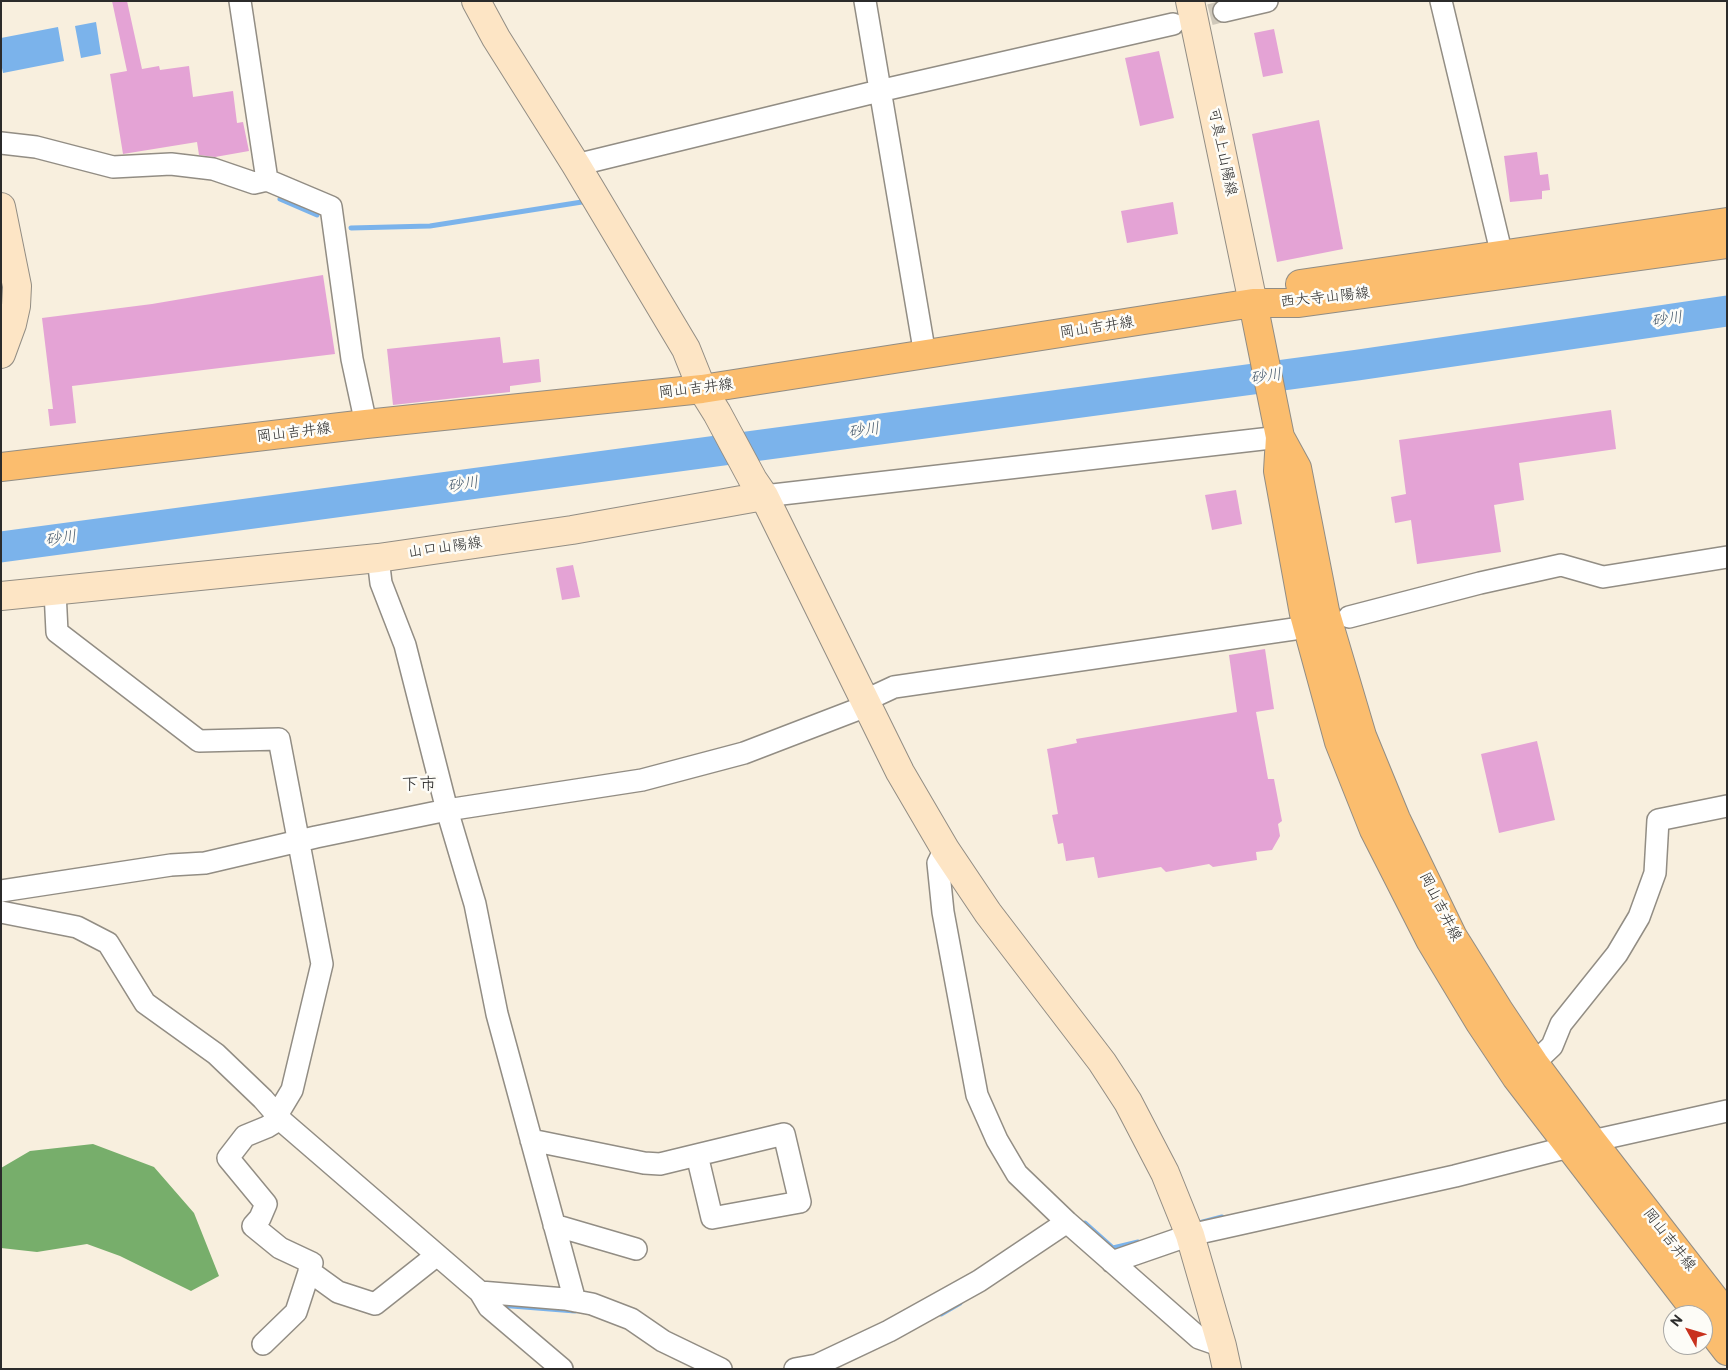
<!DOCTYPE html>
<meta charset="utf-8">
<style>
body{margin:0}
#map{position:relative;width:1728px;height:1370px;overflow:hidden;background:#f8efde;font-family:"Balsamiq Sans",sans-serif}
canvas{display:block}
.frame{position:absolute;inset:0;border:2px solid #2b2b2b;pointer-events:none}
.north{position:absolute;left:1663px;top:1305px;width:50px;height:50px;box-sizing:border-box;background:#fdfcf7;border:1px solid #a9a8a5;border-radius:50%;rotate:309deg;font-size:14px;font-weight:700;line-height:20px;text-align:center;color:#2b2b2b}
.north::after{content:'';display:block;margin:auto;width:18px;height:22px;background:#c8321e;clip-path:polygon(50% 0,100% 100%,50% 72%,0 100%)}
</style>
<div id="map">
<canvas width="1728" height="1370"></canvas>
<div class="frame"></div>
<div class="north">N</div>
</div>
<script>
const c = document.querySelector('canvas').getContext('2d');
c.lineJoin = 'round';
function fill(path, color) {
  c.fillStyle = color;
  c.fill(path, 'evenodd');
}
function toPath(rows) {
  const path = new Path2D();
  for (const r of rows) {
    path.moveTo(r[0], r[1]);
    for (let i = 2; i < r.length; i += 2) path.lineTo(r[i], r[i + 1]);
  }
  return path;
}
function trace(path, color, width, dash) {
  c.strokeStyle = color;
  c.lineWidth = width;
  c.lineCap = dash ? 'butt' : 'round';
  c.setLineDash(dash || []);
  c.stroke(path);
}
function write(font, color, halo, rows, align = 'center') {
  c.font = font + ' "Balsamiq Sans","Klee One",sans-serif';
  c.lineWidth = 5;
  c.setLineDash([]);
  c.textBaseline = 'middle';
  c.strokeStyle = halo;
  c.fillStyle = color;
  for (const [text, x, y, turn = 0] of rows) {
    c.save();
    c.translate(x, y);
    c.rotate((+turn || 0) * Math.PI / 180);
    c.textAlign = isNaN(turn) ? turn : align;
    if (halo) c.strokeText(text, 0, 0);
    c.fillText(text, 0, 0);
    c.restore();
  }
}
fill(toPath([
 [93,1144,154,1167,194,1213,219,1276,191,1291,120,1256,87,1244,37,1252,1,1248,1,1168,30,1151]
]), '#77ae6b');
fill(toPath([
 [96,22,101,54,81,58,75,26],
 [58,27,64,61,3,73,1,63,1,38]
]), '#7bb3eb');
trace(toPath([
 [280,199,317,215],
 [351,228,430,226,582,202],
 [1199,1223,1222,1217],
 [1080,1226,1085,1223,1113,1248,1138,1242],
 [499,1305,575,1311],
 [941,1314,960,1303]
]), '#7bb3eb', 5);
trace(toPath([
 [1,547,1358,365,1727,311]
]), '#7bb3eb', 31);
fill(toPath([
 [112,1,127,1,142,69,159,66,160,70,189,66,193,97,233,91,237,123,243,122,249,151,215,157,199,155,197,142,123,154,110,74,127,71],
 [1274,29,1283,73,1263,77,1254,33],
 [1159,51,1174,118,1140,126,1125,58],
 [1319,120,1343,249,1277,262,1252,134],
 [1537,152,1540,175,1548,174,1550,190,1542,191,1542,199,1510,202,1504,156],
 [1173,202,1178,234,1127,243,1121,211],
 [323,275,335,354,72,386,76,423,50,426,48,409,53,409,42,318,152,304],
 [500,337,503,363,539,359,541,382,510,386,510,392,393,405,387,349],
 [1611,410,1616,449,1519,463,1524,500,1494,505,1501,552,1417,564,1411,520,1395,523,1391,497,1406,494,1399,440],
 [1236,490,1242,524,1212,530,1205,495],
 [573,565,580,597,562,600,556,568],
 [1265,649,1274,709,1256,712,1268,779,1274,779,1282,821,1278,824,1280,836,1272,850,1256,852,1257,860,1213,867,1209,864,1166,872,1161,867,1098,878,1094,857,1066,861,1063,843,1058,844,1052,815,1058,814,1047,749,1077,743,1076,739,1237,712,1229,655],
 [1537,741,1555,820,1499,833,1481,754]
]), '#e4a3d5');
trace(toPath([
 [1179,23,1224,11]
]), '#cfc8ba', 21, [21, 11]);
const street = toPath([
 [240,1,267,180,331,207,352,359,366,424],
 [865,1,925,355],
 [1441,1,1505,268],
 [1224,11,1267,1],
 [1,143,36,147,113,167,171,164,213,169,254,183,267,180],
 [576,165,879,91,1173,24],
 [764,496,1280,437],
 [378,558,381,583,405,645,447,810,475,904,497,1014,575,1301],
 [55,591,57,632,199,741,279,739,322,964,292,1090,277,1115],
 [1349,617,1480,583,1561,565,1603,577,1727,557],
 [945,849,938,863,943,912,977,1095,997,1140,1017,1174,1067,1222,1199,1338,1222,1346],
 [1,891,171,865,205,863,316,837,447,810,642,780,744,753,856,710,866,700,894,687,1294,629],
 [1,912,77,927,108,943,145,1003,216,1054,263,1099,283,1122,480,1292,489,1307,562,1369],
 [1534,1063,1552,1046,1561,1024,1617,954,1639,917,1655,873,1658,820,1727,806],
 [531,1140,644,1163,660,1164,697,1155,784,1134,800,1202,712,1218,697,1155],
 [554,1225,636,1249],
 [1112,1262,1190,1235,1455,1176,1592,1141,1727,1111],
 [309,1271,338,1292,375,1304,437,1255],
 [480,1292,565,1299,592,1304,631,1319,663,1341,721,1369],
 [263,1344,296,1312,312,1263,280,1248,253,1226,260,1218,266,1204,228,1158,245,1136,267,1127,280,1119],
 [795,1369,817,1365,889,1331,979,1281,1067,1222]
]);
const secondary = toPath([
 [476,1,496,38,576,165,686,349,702,389,717,413,753,480,764,496,900,772,945,849,988,913,1102,1062,1128,1102,1165,1173,1190,1235,1222,1346,1227,1369],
 [1190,1,1253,303],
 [1,207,17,286,16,306,12,324,1,354],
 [1,596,378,558,572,530,764,496]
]);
const primary = toPath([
 [1300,284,1727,222],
 [1253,303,1280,437,1278,471,1304,614,1339,742,1374,830,1430,940,1480,1023,1516,1077,1699,1315],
 [1280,437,1297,468,1325,611,1362,736,1396,819,1453,937,1498,1009,1534,1063,1592,1141,1727,1315],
 [1,467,366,424,702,389,1253,303,1299,303,1727,244],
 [1703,1320,1727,1351]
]);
trace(street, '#928d84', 24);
trace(secondary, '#928d84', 30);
trace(primary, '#928d84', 30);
trace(street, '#fff', 21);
trace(secondary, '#fde5c5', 28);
trace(primary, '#fbbd6e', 28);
write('15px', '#2b2b2b', '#fdfcf7', [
 ["可真上山陽線",1222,152,78],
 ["西大寺山陽線",1325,298,-6],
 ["岡山吉井線",1097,328,-9],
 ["岡山吉井線",696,389,-7],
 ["岡山吉井線",294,433,-7],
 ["山口山陽線",445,548,-8],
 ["岡山吉井線",1440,907,63],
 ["岡山吉井線",1669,1240,52]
]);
write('italic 16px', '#475b6e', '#fdfcf7', [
 ["砂川",1667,320,-8],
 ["砂川",1266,377,-8],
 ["砂川",864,431,-8],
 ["砂川",463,485,-8],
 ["砂川",61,539,-8]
]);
write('18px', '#2b2b2b', '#fdfcf7', [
 ["下市",419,785]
]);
</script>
